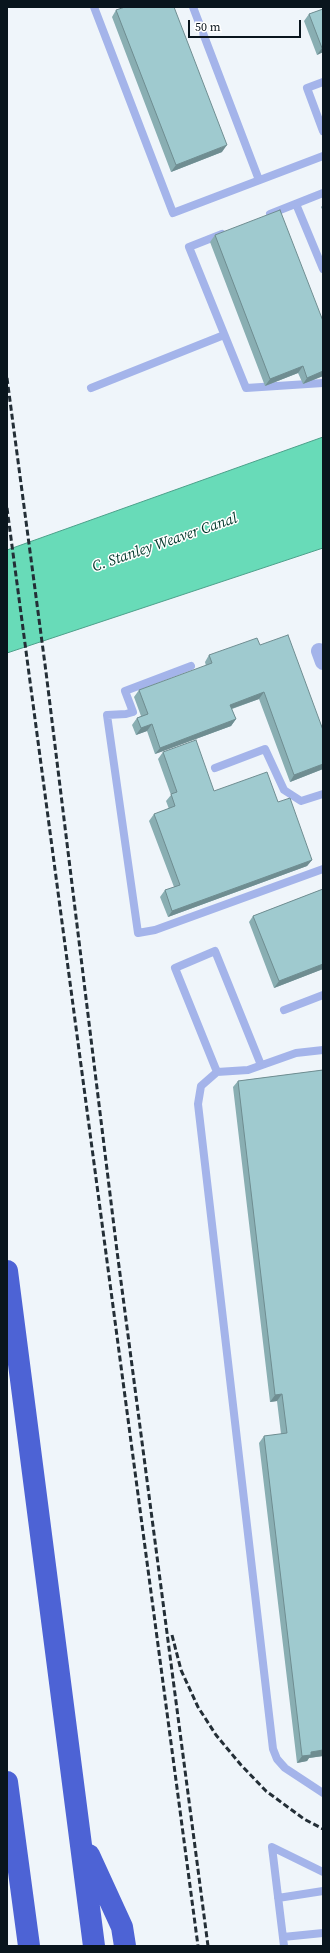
<!DOCTYPE html>
<style>
body{margin:0}
#map{position:relative;width:330px;height:1953px;overflow:hidden;background:#eff5fa;font-family:"Source Serif 4",serif}
canvas{display:block}
.frame{position:absolute;inset:0;border:8px solid #09151d;pointer-events:none}
.scale{position:absolute;left:188px;top:20px;width:113px;height:18px;box-sizing:border-box;border:2px solid #09151d;border-top:0;padding-left:5px;font-size:12px;line-height:14px;white-space:nowrap;color:#09151d;-webkit-text-stroke:3px #fff;paint-order:stroke}
</style>
<div id="map">
<canvas width="330" height="1953"></canvas>
<div class="frame"></div>
<div class="scale">50 m</div>
</div>
<script>
const c = document.querySelector('canvas').getContext('2d');
c.lineJoin = 'round';
function fill(path, color) {
  c.fillStyle = color;
  c.fill(path, 'evenodd');
}
function toPath(rows) {
  const path = new Path2D();
  for (const r of rows) {
    path.moveTo(r[0], r[1]);
    for (let i = 2; i < r.length; i += 2) path.lineTo(r[i], r[i + 1]);
  }
  return path;
}
function trace(path, color, width, dash) {
  c.strokeStyle = color;
  c.lineWidth = width;
  c.lineCap = dash ? 'butt' : 'round';
  c.setLineDash(dash || []);
  c.stroke(path);
}
function write(font, color, halo, rows, align = 'center') {
  c.font = font + ' "Source Serif 4",serif';
  c.lineWidth = 3;
  c.setLineDash([]);
  c.textBaseline = 'middle';
  c.strokeStyle = halo;
  c.fillStyle = color;
  for (const [text, x, y, turn = 0] of rows) {
    c.save();
    c.translate(x, y);
    c.rotate((+turn || 0) * Math.PI / 180);
    c.textAlign = isNaN(turn) ? turn : align;
    if (halo) c.strokeText(text, 0, 0);
    c.fillText(text, 0, 0);
    c.restore();
  }
}
const water = toPath([
 [323,437,323,548,7,653,7,550,323,437]
]);
fill(water, '#68dbb8');
trace(water, '#4ca08a', 1);
trace(toPath([
 [94,7,173,213,323,156],
 [193,7,259,180],
 [323,82,307,88,323,131],
 [296,204,323,269],
 [270,214,323,193],
 [222,234,189,247,246,388,323,383],
 [91,388,224,335],
 [191,666,125,691,133,712,126,714,107,715,138,933,155,930,323,869],
 [215,768,265,749,284,790,301,801,323,794],
 [284,1010,323,995],
 [323,1050,296,1053,248,1070,217,1072,201,1086,198,1104,273,1749,277,1759,285,1768,323,1793],
 [217,1072,175,968,215,951,261,1065],
 [278,1898,323,1891],
 [283,1937,323,1933],
 [284,1946,272,1847,323,1872]
]), '#a4b4ea', 8);
trace(toPath([
 [319,651,323,662]
]), '#a4b4ea', 16);
trace(toPath([
 [7,1271,94,1946],
 [7,1782,29,1946],
 [89,1855,122,1927,125,1946]
]), '#4d63d5', 22);
trace(toPath([
 [7,378,46,672,117,1251,208,1946],
 [7,508,198,1946],
 [172,1635,181,1670,198,1707,216,1735,241,1765,266,1791,304,1819,323,1829]
]), '#232e36', 3, [6, 3]);
fill(toPath([
 [323,9,323,52,317,55,304,21,309,14],
 [116,10,222,152,171,172,112,17],
 [323,205,323,211,321,207],
 [215,235,323,321,323,376,303,384,298,373,265,386,210,242],
 [260,645,323,769,290,782,259,699,232,709,236,719,231,726,155,754,147,731,136,735,132,725,137,718,141,716,134,697,139,690,206,666,205,662,209,655],
 [163,752,214,791,278,802,312,860,307,866,168,917,160,897,165,890,174,887,149,821,154,814,169,809,166,801,171,795,158,759],
 [323,889,323,969,274,988,249,922,253,916],
 [323,1070,323,1756,309,1758,307,1761,297,1763,259,1443,264,1436,281,1434,277,1401,270,1402,233,1087,238,1081]
]), '#89aeb2');
fill(toPath([
 [323,47,323,52,317,55,322,48],
 [227,145,222,152,171,172,176,165],
 [303,366,298,373,265,386,270,379],
 [323,371,323,376,303,384,307,378],
 [264,692,259,699,225,711,230,705],
 [236,719,231,726,155,754,160,748],
 [152,724,147,731,136,735,141,728],
 [323,764,323,769,290,782,294,775],
 [312,860,307,866,168,917,172,911],
 [323,964,323,969,274,988,279,981],
 [282,1394,277,1401,270,1402,275,1395],
 [323,1750,323,1756,309,1758,307,1761,297,1763,302,1756,311,1752]
]), '#6f8d91');
const building = toPath([
 [125,7,174,7,227,145,176,165,116,10,125,7],
 [323,9,323,47,322,48,309,14,323,9],
 [280,210,323,321,323,371,307,378,303,366,270,379,215,235,280,210],
 [288,635,323,730,323,764,294,775,264,692,230,705,236,719,160,748,152,724,141,728,137,718,148,714,139,690,212,663,209,655,257,638,260,645,288,635],
 [196,740,214,791,267,772,278,802,290,798,312,860,172,911,165,890,180,885,154,814,175,806,171,794,177,792,163,752,196,740],
 [323,889,323,964,279,981,253,916,323,889],
 [323,1070,323,1750,311,1752,311,1755,302,1756,264,1436,287,1433,282,1394,275,1395,238,1081,323,1070]
]);
fill(building, '#9fcacf');
trace(building, '#6f8d91', 1);
write('italic 15px', '#00372a', '#fff', [
 ["C. Stanley Weaver Canal",165,543,-19]
]);
</script>
